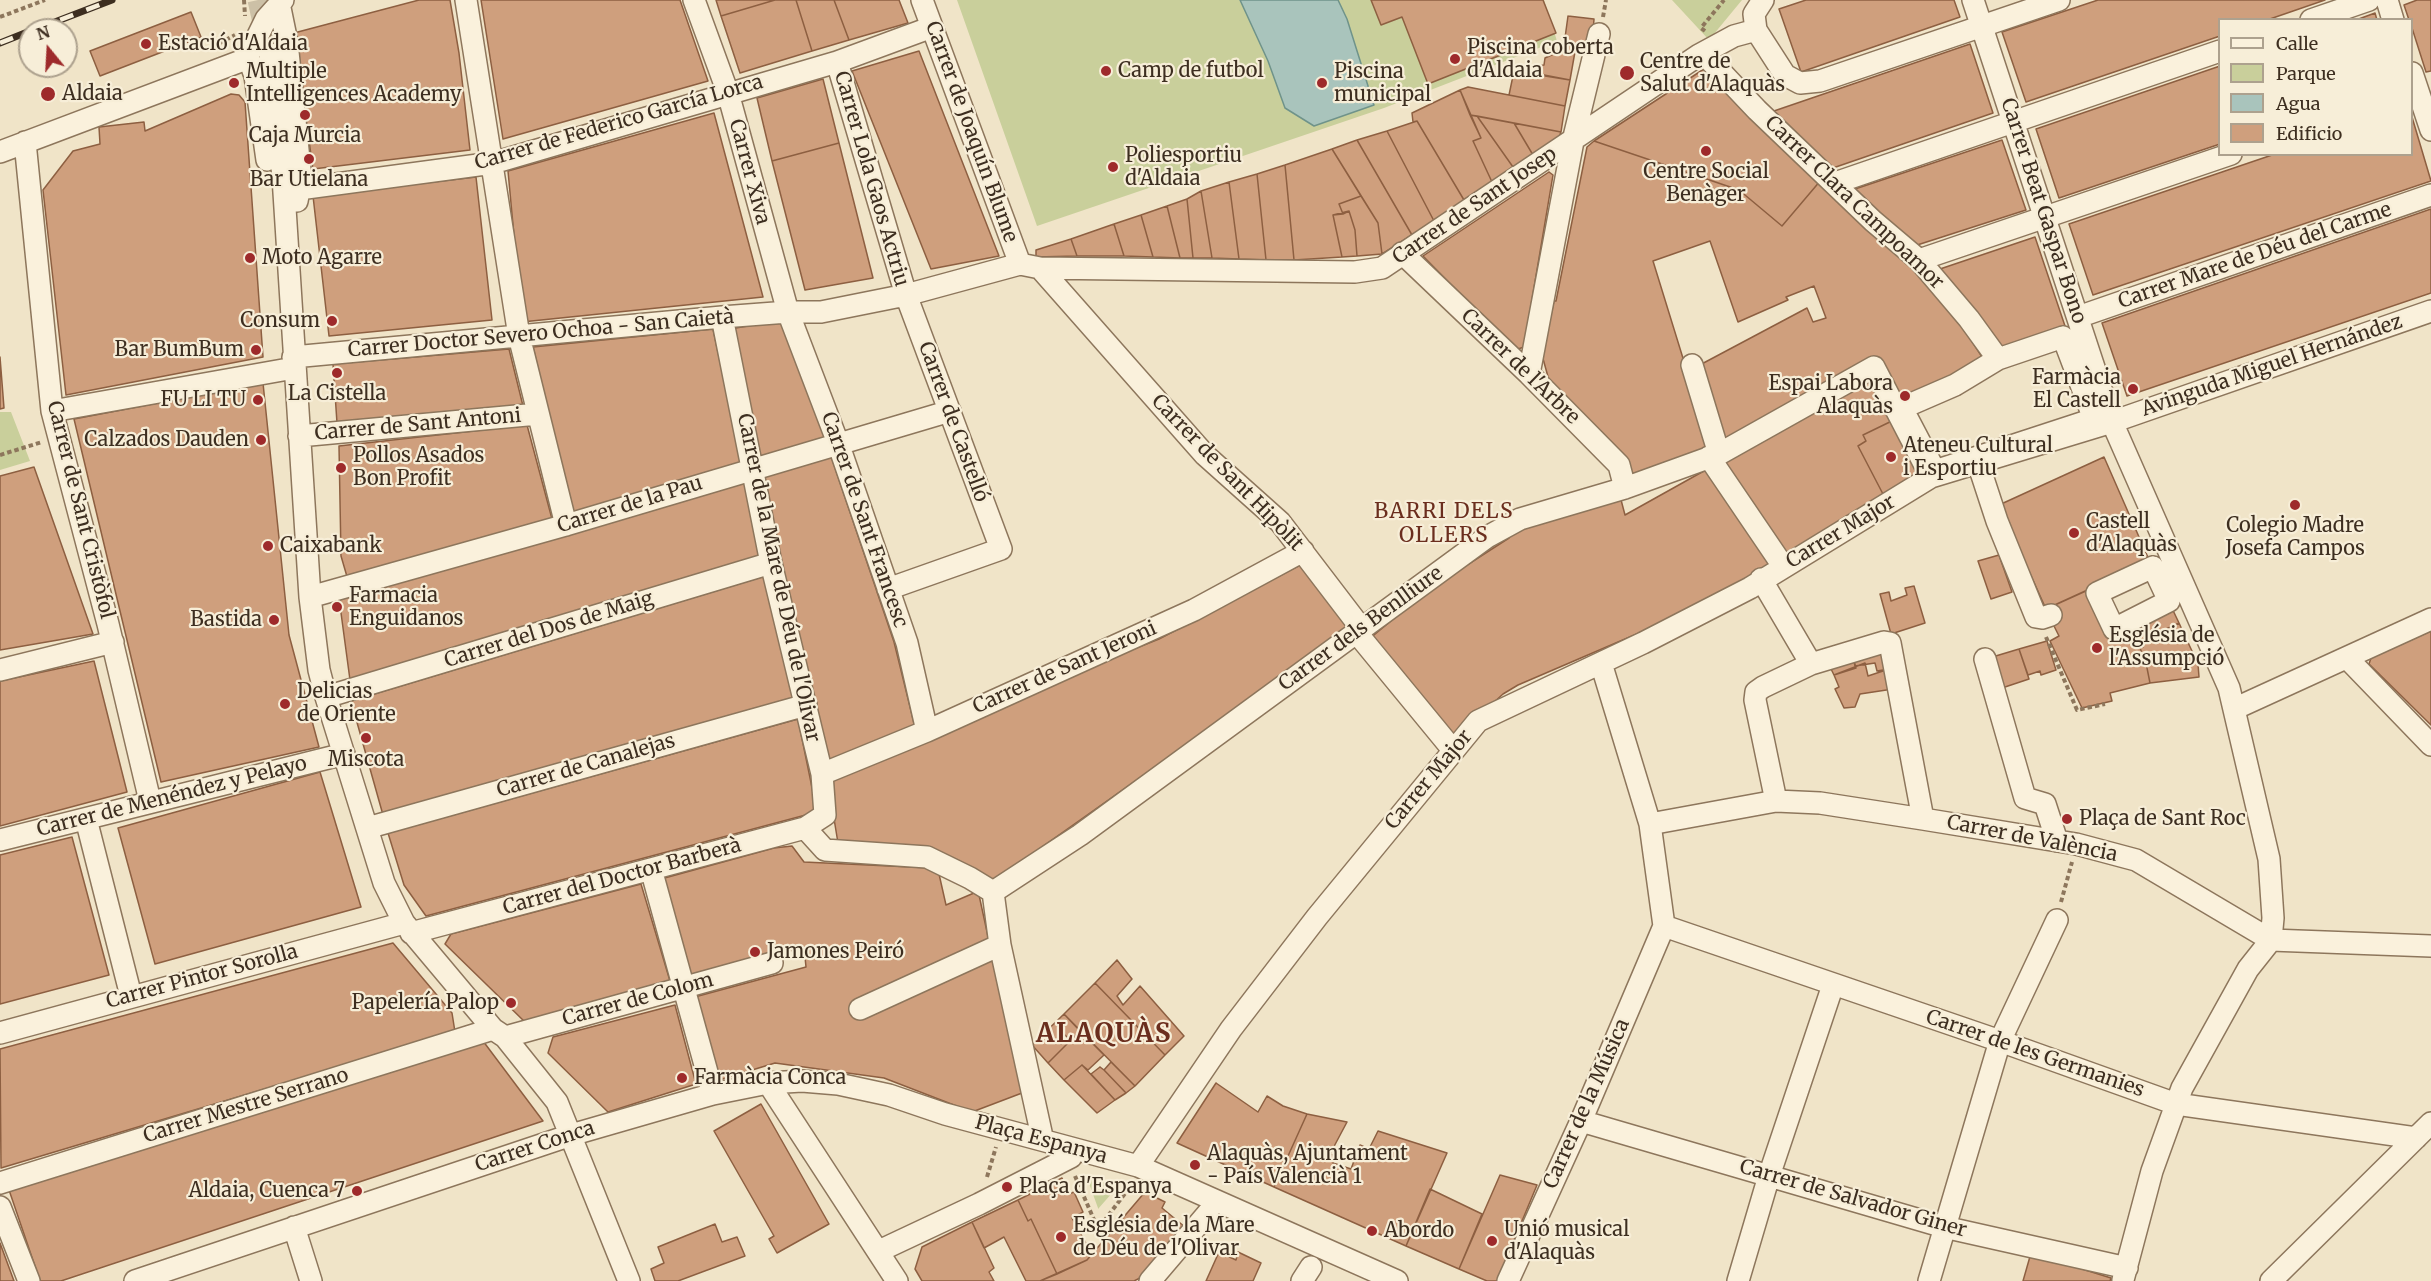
<!DOCTYPE html>
<meta charset="utf-8">
<style>
body{margin:0}
#map{position:relative;width:2431px;height:1281px;overflow:hidden;background:#f0e4c8;font-family:Merriweather,serif}
canvas{display:block}
.legend{position:absolute;left:2218px;top:18px;width:195px;height:138px;box-sizing:border-box;background:#f7eed8;border:2px solid #ada18e;margin:0;padding:8px 10px;list-style:none;font-size:18px;color:#3d2e20}
.legend li{display:flex;align-items:center;gap:12px;height:30px}
.legend b{width:30px;border:2px solid #ada18e}
.north{position:absolute;left:18px;top:18px;width:60px;height:60px;box-sizing:border-box;background:#f7eed8;border:2px solid #ada18e;border-radius:50%;rotate:342deg;font-size:16px;font-weight:700;line-height:24px;text-align:center;color:#3d2e20}
.north::after{content:'';display:block;margin:auto;width:21px;height:27px;background:#9e2a2b;clip-path:polygon(50% 0,100% 100%,50% 72%,0 100%)}
</style>
<div id="map">
<canvas width="2431" height="1281"></canvas>
<ul class="legend">
<li><b style="height:8px;background:#faf1dc"></b>Calle</li>
<li><b style="height:16px;background:#c9cf9b"></b>Parque</li>
<li><b style="height:16px;background:#a9c4bc"></b>Agua</li>
<li><b style="height:16px;background:#cf9f7d"></b>Edificio</li>
</ul>
<div class="north">N</div>
</div>
<script>
const c = document.querySelector('canvas').getContext('2d');
c.lineJoin = 'round';
function fill(path, color) {
  c.fillStyle = color;
  c.fill(path, 'evenodd');
}
function toPath(rows) {
  const path = new Path2D();
  for (const r of rows) {
    path.moveTo(r[0], r[1]);
    for (let i = 2; i < r.length; i += 2) path.lineTo(r[i], r[i + 1]);
  }
  return path;
}
function trace(path, color, width, dash) {
  c.strokeStyle = color;
  c.lineWidth = width;
  c.lineCap = dash ? 'butt' : 'round';
  c.setLineDash(dash || []);
  c.stroke(path);
}
function write(font, color, halo, rows, align = 'center') {
  c.font = font + ' Merriweather,serif';
  c.lineWidth = 4.5;
  c.setLineDash([]);
  c.textBaseline = 'middle';
  c.strokeStyle = halo;
  c.fillStyle = color;
  for (const [text, x, y, turn = 0] of rows) {
    c.save();
    c.translate(x, y);
    c.rotate((+turn || 0) * Math.PI / 180);
    c.textAlign = isNaN(turn) ? turn : align;
    if (halo) c.strokeText(text, 0, 0);
    c.fillText(text, 0, 0);
    c.restore();
  }
}
fill(toPath([
 [957,0,1544,0,1557,41,1384,108,1037,226],
 [1672,0,1742,0,1709,40],
 [0,412,11,412,30,461,0,470],
 [1086,1175,1120,1184,1098,1209,1098,1208]
]), '#c9cf9b');
const water = toPath([
 [1240,0,1338,0,1347,19,1374,105,1314,126,1285,108,1268,61,1240,0]
]);
fill(water, '#a9c4bc');
trace(water, '#6f938a', 1.5);
const building = toPath([
 [419,0,450,0,459,53,470,150,313,169,294,33,419,0],
 [481,0,680,0,708,81,503,139,481,0],
 [716,0,775,0,721,16,716,0],
 [775,0,796,0,812,51,740,73,721,16,775,0],
 [796,0,834,0,849,40,812,51,796,0],
 [834,0,899,0,908,23,849,40,834,0],
 [1371,0,1543,0,1556,33,1428,84,1402,17,1381,25,1371,0],
 [1954,0,1960,17,1801,72,1779,9,1806,0,1954,0],
 [2098,0,2325,0,2267,20,2220,20,2220,36,2026,102,2002,32,2098,0],
 [2417,0,2431,0,2431,71,2426,72,2412,28,2412,20,2409,20,2404,5,2417,0],
 [191,12,201,37,100,76,90,51,191,12],
 [2375,13,2377,20,2356,20,2375,13],
 [1568,16,1594,19,1592,47,1564,45,1568,16],
 [1560,44,1576,46,1570,80,1544,75,1543,77,1532,76,1534,66,1544,65,1545,58,1558,52,1560,44],
 [1970,44,1993,113,1830,169,1771,112,1970,44],
 [919,51,999,256,931,269,852,71,919,51],
 [2220,66,2220,144,2059,198,2036,129,2220,66],
 [1707,67,1821,180,1782,226,1739,190,1594,141,1707,67],
 [1514,71,1570,80,1565,106,1509,95,1514,71],
 [823,79,839,143,772,161,757,98,823,79],
 [1468,87,1565,106,1561,132,1470,115,1460,90,1468,87],
 [1460,90,1481,138,1473,141,1492,182,1464,200,1417,121,1413,122,1412,113,1460,90],
 [231,94,239,95,245,102,263,357,66,395,43,190,73,151,100,144,99,127,144,122,145,131,231,94],
 [714,113,763,297,522,322,508,171,714,113],
 [1470,115,1477,116,1513,167,1492,182,1473,141,1481,138,1470,115],
 [1477,116,1514,123,1533,155,1513,167,1477,116],
 [2412,117,2431,181,2093,295,2069,224,2275,154,2412,154,2412,117],
 [1417,121,1464,200,1434,221,1387,131,1417,121],
 [1514,123,1561,132,1559,137,1533,155,1514,123],
 [1387,131,1434,221,1412,235,1357,140,1387,131],
 [1357,140,1412,235,1382,254,1378,223,1332,149,1357,140],
 [2002,140,2026,210,1911,247,1852,190,2002,140],
 [1594,141,1739,190,1782,226,1821,180,1930,285,1951,309,1984,360,1902,403,1873,357,1720,445,1696,367,1807,308,1813,322,1826,318,1814,286,1786,297,1788,300,1738,322,1710,241,1653,261,1711,449,1635,479,1550,384,1542,355,1554,301,1556,301,1587,147,1594,141],
 [839,143,873,278,805,290,772,161,839,143],
 [1332,149,1361,196,1339,204,1343,214,1333,215,1342,257,1294,260,1285,165,1332,149],
 [1285,165,1294,260,1266,260,1257,174,1285,165],
 [1549,172,1553,175,1524,347,1515,350,1423,256,1549,172],
 [1257,174,1266,260,1239,259,1229,182,1257,174],
 [476,177,492,320,329,336,313,196,476,177],
 [1229,182,1239,259,1212,258,1201,191,1229,182],
 [1201,191,1212,258,1193,258,1187,199,1201,191],
 [1361,196,1378,223,1382,254,1357,256,1355,230,1349,211,1343,214,1339,204,1361,196],
 [1187,199,1193,258,1180,258,1167,206,1187,199],
 [1167,206,1180,258,1153,257,1141,215,1167,206],
 [2431,209,2431,293,2127,396,2102,323,2431,209],
 [1349,211,1355,230,1357,256,1342,257,1333,215,1349,211],
 [1141,215,1153,257,1124,256,1114,224,1141,215],
 [1114,224,1124,256,1077,256,1071,239,1114,224],
 [2035,237,2065,326,2026,340,1999,353,1937,270,2035,237],
 [1071,239,1077,256,1036,257,1036,250,1071,239],
 [783,320,825,438,756,460,730,329,783,320],
 [713,329,742,464,572,514,533,347,713,329],
 [509,349,523,406,337,423,333,364,509,349],
 [0,357,4,408,0,409,0,357],
 [1873,375,1898,418,1863,435,1866,441,1858,446,1884,496,1783,557,1718,462,1873,375],
 [263,383,289,635,319,747,161,782,74,419,263,383],
 [1898,418,1921,475,1884,496,1858,446,1866,441,1863,435,1898,418],
 [527,425,552,519,348,580,341,556,339,446,527,425],
 [830,453,894,642,915,727,825,764,769,512,763,474,830,453],
 [2104,457,2150,562,2046,609,1999,505,2104,457],
 [34,467,93,634,0,650,0,476,34,467],
 [1711,467,1774,563,1722,593,1653,627,1518,685,1503,694,1455,738,1368,640,1463,561,1467,565,1509,538,1508,533,1620,496,1625,515,1711,467],
 [745,480,762,560,350,680,339,598,745,480],
 [1999,555,2012,592,1991,599,1978,561,1999,555],
 [1304,563,1353,627,991,883,838,843,828,782,1111,658,1159,639,1304,563],
 [765,576,795,700,383,815,351,701,765,576],
 [1914,586,1925,623,1891,634,1880,594,1889,592,1891,601,1907,595,1905,588,1914,586],
 [2094,587,2113,629,2128,622,2132,632,2135,630,2143,647,2140,648,2146,663,2150,683,2110,693,2112,701,2082,708,2050,641,2059,636,2051,620,2048,608,2094,587],
 [2169,602,2179,623,2140,641,2135,630,2132,632,2128,622,2169,602],
 [2179,623,2198,664,2199,677,2150,683,2146,663,2140,648,2143,647,2140,641,2179,623],
 [2431,631,2431,725,2369,664,2371,658,2431,631],
 [2047,641,2056,670,2041,675,2040,671,2028,675,2019,649,2047,641],
 [1885,648,1889,669,1877,671,1875,663,1855,666,1853,657,1885,648],
 [2019,649,2029,679,1999,689,1989,658,2019,649],
 [1853,657,1856,668,1834,675,1829,665,1853,657],
 [94,661,127,792,0,826,0,681,94,661],
 [1865,663,1868,676,1889,669,1893,689,1860,694,1855,707,1844,708,1835,689,1839,687,1834,675,1865,663],
 [798,719,817,812,426,916,404,885,388,833,798,719],
 [320,772,361,907,155,964,118,828,320,772],
 [72,837,109,975,0,1004,0,855,72,837],
 [792,846,804,862,932,868,939,874,946,905,974,893,979,895,1022,1093,972,1112,884,1078,775,1063,713,1082,691,998,806,967,804,947,688,980,661,879,774,848,792,846],
 [641,884,670,981,527,1024,445,944,451,934,641,884],
 [393,943,452,1013,455,1032,1,1168,0,1049,393,943],
 [1117,960,1132,979,1117,996,1123,1005,1140,986,1184,1036,1165,1055,1095,983,1117,960],
 [1095,983,1165,1055,1135,1086,1064,1014,1095,983],
 [675,1005,696,1084,608,1112,548,1053,553,1037,675,1005],
 [1064,1014,1080,1031,1071,1041,1065,1035,1059,1040,1061,1044,1064,1041,1067,1044,1048,1063,1032,1045,1064,1014],
 [1080,1031,1104,1055,1088,1070,1082,1065,1064,1080,1048,1063,1080,1031],
 [483,1041,543,1121,61,1281,40,1281,8,1187,483,1041],
 [1111,1062,1135,1086,1126,1093,1104,1070,1111,1062],
 [1082,1065,1115,1100,1097,1113,1064,1080,1082,1065],
 [1100,1067,1104,1070,1126,1093,1115,1100,1091,1074,1100,1067],
 [1216,1083,1258,1112,1267,1096,1283,1106,1307,1114,1274,1187,1177,1143,1216,1083],
 [761,1104,829,1224,777,1253,769,1239,774,1236,714,1131,761,1104],
 [1307,1114,1347,1122,1330,1154,1337,1156,1333,1163,1351,1169,1360,1145,1369,1149,1378,1131,1447,1153,1406,1246,1274,1187,1307,1114],
 [1500,1175,1537,1185,1497,1281,1487,1281,1459,1269,1500,1175],
 [1062,1178,1069,1194,1074,1192,1083,1212,1072,1218,1092,1254,1087,1260,1057,1274,1031,1219,1028,1221,1018,1200,1062,1178],
 [1430,1189,1482,1214,1459,1269,1406,1246,1430,1189],
 [1145,1192,1165,1202,1162,1208,1191,1232,1142,1277,1134,1281,1040,1281,1087,1260,1145,1192],
 [1018,1200,1028,1221,1031,1219,1057,1274,1040,1281,1026,1281,1004,1237,984,1248,972,1222,1018,1200],
 [972,1222,994,1268,989,1272,994,1281,922,1281,915,1269,922,1247,972,1222],
 [715,1224,722,1242,737,1237,745,1256,678,1281,655,1281,651,1269,664,1263,658,1247,715,1224],
 [0,1243,14,1281,0,1281,0,1243],
 [1219,1252,1236,1260,1238,1252,1261,1263,1253,1281,1206,1281,1219,1252],
 [2031,1253,2111,1278,2110,1281,2023,1281,2031,1253]
]);
fill(building, '#cf9f7d');
trace(building, '#8d5f41', 1.5);
trace(toPath([
 [258,0,270,54]
]), '#ccc0a6', 21, [21, 10]);
const minor = toPath([
 [466,0,519,336,566,525],
 [694,0,728,93,788,312,838,443,907,643,927,731],
 [922,0,1020,264],
 [1763,0,1754,14,1756,30,1785,75,1800,83,1820,81,2059,0],
 [1973,0,2112,422,2229,688,2269,859,2273,918,2271,940],
 [2387,0,2393,20],
 [279,3,287,42,301,179,297,201],
 [2311,20,2369,0],
 [1703,53,1757,110,1873,221,1919,260,1969,319,1998,359],
 [270,54,283,177,310,597,319,670,326,697,384,883,404,923,493,1029,505,1037,557,1102,629,1281],
 [248,56,255,76,267,160],
 [837,62,906,295,1001,549,888,589],
 [2412,73,2431,130],
 [25,142,52,411,108,624,150,801],
 [0,152,241,61,248,56,266,19,283,0],
 [1835,183,2220,51],
 [299,189,493,163,837,62,932,27],
 [1402,253,1529,374,1619,465,1625,488],
 [1919,260,2231,154],
 [1040,268,1205,455,1280,522,1361,628],
 [722,317,771,563,822,774,825,815,805,828],
 [2078,317,2431,195],
 [2063,337,2094,419,1935,471,1902,408,1955,385,1998,359,2063,337],
 [293,357,722,317,788,312,821,312,906,295,1020,264,1040,268,1355,272,1382,268,1699,55,1734,36,1756,30],
 [1692,365,1719,454],
 [1529,374,1573,141,1599,34],
 [52,411,294,368],
 [299,436,538,414],
 [1709,457,1783,566],
 [1978,463,1997,521,2036,617,2042,618,2051,615],
 [2153,567,2169,601,2114,629,2097,593,2153,567],
 [1761,579,1811,664],
 [310,597,566,525,950,411],
 [1356,632,1453,750],
 [2347,658,2431,745],
 [1985,659,2025,798,2045,804,2057,841],
 [1601,663,1650,824,1664,926],
 [0,670,113,642],
 [326,697,771,563],
 [2234,709,2431,619],
 [822,774,927,731,1194,610,1303,551],
 [1776,801,1755,700,1756,692,1763,687,1811,664,1884,642,1890,643,1923,819],
 [86,819,131,996],
 [1650,824,1776,801,1820,803,1923,819,2076,844,2136,860,2271,940,2431,946],
 [367,828,806,705],
 [0,840,344,754],
 [651,869,713,1094],
 [993,892,1080,835,1487,537,1520,519,1625,488,1719,454,1874,367,1931,477],
 [1664,926,2000,1041,2176,1104,2416,1138],
 [411,933,805,828,825,850,927,857,970,878,993,892,1000,945,1041,1132,1039,1139],
 [860,1009,1000,945],
 [0,1033,404,923],
 [505,1037,772,963],
 [768,1083,897,1281],
 [1581,1121,1944,1227,2127,1268],
 [1138,1166,1231,1029,1317,917,1478,721,1643,643,1750,588,1931,477,2112,422,2431,311],
 [0,1183,493,1029],
 [0,1207,29,1281],
 [294,1227,311,1281],
 [879,1251,979,1204,1071,1157],
 [2123,1280,2152,1171,2182,1088,2248,969,2271,940],
 [135,1281,571,1135,713,1094,768,1083,802,1081,838,1084,889,1095,945,1114,1138,1166,1397,1281],
 [1150,1281,1208,1213],
 [1302,1281,1311,1267],
 [1508,1281,1581,1121,1664,926],
 [1738,1281,1769,1176,1833,985],
 [1929,1281,2000,1041,2057,920],
 [2271,1281,2431,1123]
]);
trace(minor, '#8d765c', 24);
trace(toPath([
 [244,0,245,16],
 [0,17,45,0],
 [1603,17,1606,0],
 [1705,31,1701,28,1724,0],
 [214,49,220,43,235,35],
 [0,455,42,442],
 [2046,637,2077,710,2105,704],
 [2061,902,2072,862],
 [1075,1176,1098,1229,1133,1183],
 [987,1177,996,1147]
]), '#8d765c', 4, [4.5, 3]);
trace(minor, '#faf1dc', 21);
const rail = toPath([
 [34,30,112,0],
 [0,43,30,31]
]);
trace(rail, '#3d2e20', 7);
trace(rail, '#f7eed8', 4.5, [14]);
for (const [x, y, r, color] of [
 [146,44,6,"#9e2a2b"],
 [1455,59,6,"#9e2a2b"],
 [1106,71,6,"#9e2a2b"],
 [1627,73,8,"#9e2a2b"],
 [234,83,6,"#9e2a2b"],
 [1322,83,6,"#9e2a2b"],
 [48,94,8,"#9e2a2b"],
 [305,115,6,"#9e2a2b"],
 [1706,151,6,"#9e2a2b"],
 [309,159,6,"#9e2a2b"],
 [1113,167,6,"#9e2a2b"],
 [250,258,6,"#9e2a2b"],
 [332,321,6,"#9e2a2b"],
 [256,350,6,"#9e2a2b"],
 [337,373,6,"#9e2a2b"],
 [2133,389,6,"#9e2a2b"],
 [1905,396,6,"#9e2a2b"],
 [258,400,6,"#9e2a2b"],
 [261,440,6,"#9e2a2b"],
 [1891,457,6,"#9e2a2b"],
 [341,468,6,"#9e2a2b"],
 [2295,505,6,"#9e2a2b"],
 [2074,533,6,"#9e2a2b"],
 [268,546,6,"#9e2a2b"],
 [337,607,6,"#9e2a2b"],
 [274,620,6,"#9e2a2b"],
 [2097,648,6,"#9e2a2b"],
 [285,704,6,"#9e2a2b"],
 [366,738,6,"#9e2a2b"],
 [2067,819,6,"#9e2a2b"],
 [755,952,6,"#9e2a2b"],
 [511,1003,6,"#9e2a2b"],
 [682,1078,6,"#9e2a2b"],
 [1195,1165,6,"#9e2a2b"],
 [1007,1187,6,"#9e2a2b"],
 [357,1191,6,"#9e2a2b"],
 [1372,1231,6,"#9e2a2b"],
 [1061,1237,6,"#9e2a2b"],
 [1492,1241,6,"#9e2a2b"]
]) {
  const dot = new Path2D();
  dot.arc(x, y, r, 0, 2 * Math.PI);
  c.fillStyle = color;
  c.fill(dot);
  trace(dot, '#f7eed8', 2);
}
write('20px', '#3d2e20', '#f7eed8', [
 ["Estació d'Aldaia",158,44],
 ["Piscina coberta",1467,48],
 ["d'Aldaia",1467,71],
 ["Centre de",1640,62],
 ["Salut d'Alaquàs",1640,85],
 ["Camp de futbol",1118,71],
 ["Multiple",246,72],
 ["Intelligences Academy",246,95],
 ["Piscina",1334,72],
 ["municipal",1334,95],
 ["Aldaia",62,94],
 ["Caja Murcia",305,136,"center"],
 ["Poliesportiu",1125,156],
 ["d'Aldaia",1125,179],
 ["Centre Social",1706,172,"center"],
 ["Benàger",1706,195,"center"],
 ["Bar Utielana",309,180,"center"],
 ["Moto Agarre",262,258],
 ["Consum",320,321,"right"],
 ["Bar BumBum",244,350,"right"],
 ["Farmàcia",2121,378,"right"],
 ["El Castell",2121,401,"right"],
 ["Espai Labora",1893,384,"right"],
 ["Alaquàs",1893,407,"right"],
 ["La Cistella",337,394,"center"],
 ["FU LI TU",246,400,"right"],
 ["Calzados Dauden",249,440,"right"],
 ["Ateneu Cultural",1903,446],
 ["i Esportiu",1903,469],
 ["Pollos Asados",353,456],
 ["Bon Profit",353,479],
 ["Castell",2086,522],
 ["d'Alaquàs",2086,545],
 ["Colegio Madre",2295,526,"center"],
 ["Josefa Campos",2295,549,"center"],
 ["Caixabank",280,546],
 ["Farmacia",349,596],
 ["Enguidanos",349,619],
 ["Bastida",262,620,"right"],
 ["Església de",2109,636],
 ["l'Assumpció",2109,659],
 ["Delicias",297,692],
 ["de Oriente",297,715],
 ["Miscota",366,760,"center"],
 ["Plaça de Sant Roc",2079,819],
 ["Jamones Peiró",767,952],
 ["Papelería Palop",499,1003,"right"],
 ["Farmàcia Conca",694,1078],
 ["Alaquàs, Ajuntament",1207,1154],
 ["- País Valencià 1",1207,1177],
 ["Plaça d'Espanya",1019,1187],
 ["Aldaia, Cuenca 7",345,1191,"right"],
 ["Església de la Mare",1073,1226],
 ["de Déu de l'Olivar",1073,1249],
 ["Unió musical",1504,1230],
 ["d'Alaquàs",1504,1253],
 ["Abordo",1384,1231]
], 'left');
write('20px', '#3d2e20', '#f7eed8', [
 ["Carrer de Federico García Lorca",619,123,-16],
 ["Carrer de Joaquín Blume",971,132,70],
 ["Carrer Xiva",749,172,75],
 ["Carrer Lola Gaos Actriu",871,179,74],
 ["Carrer Clara Campoamor",1854,203,44],
 ["Carrer de Sant Josep",1475,206,-34],
 ["Carrer Beat Gaspar Bono",2043,211,72],
 ["Carrer Mare de Déu del Carme",2255,256,-19],
 ["Carrer Doctor Severo Ochoa - San Caietà",541,334,-5],
 ["Avinguda Miguel Hernández",2272,366,-19],
 ["Carrer de l'Arbre",1520,367,44],
 ["Carrer de Castelló",953,422,70],
 ["Carrer de Sant Antoni",418,425,-5],
 ["Carrer de Sant Hipòlit",1227,473,46],
 ["Carrer de la Pau",630,505,-17],
 ["Carrer de Sant Cristòfol",80,510,76],
 ["Carrer de Sant Francesc",864,520,71],
 ["Carrer Major",1841,532,-31],
 ["Carrer de la Mare de Déu de l'Olivar",778,578,78],
 ["Carrer dels Benlliure",1361,629,-36],
 ["Carrer del Dos de Maig",549,630,-17],
 ["Carrer de Sant Jeroni",1065,668,-24],
 ["Carrer de Canalejas",586,766,-16],
 ["Carrer Major",1429,780,-50],
 ["Carrer de Menéndez y Pelayo",172,797,-14],
 ["Carrer de València",2032,839,11],
 ["Carrer del Doctor Barberà",622,877,-15],
 ["Carrer Pintor Sorolla",202,977,-15],
 ["Carrer de Colom",638,1000,-15],
 ["Carrer de les Germanies",2035,1054,19],
 ["Carrer de la Música",1587,1104,-66],
 ["Carrer Mestre Serrano",246,1106,-17],
 ["Plaça Espanya",1041,1140,15],
 ["Carrer Conca",535,1147,-18],
 ["Carrer de Salvador Giner",1853,1199,16]
]);
c.letterSpacing = '1.5px';
write('21px', '#6b2e1e', '#f7eed8', [
 ["BARRI DELS",1444,512],
 ["OLLERS",1444,536]
]);
c.letterSpacing = '0px';
c.letterSpacing = '1.5px';
write('bold 26px', '#6b2e1e', '#f7eed8', [
 ["ALAQUÀS",1104,1035]
]);
c.letterSpacing = '0px';
</script>
